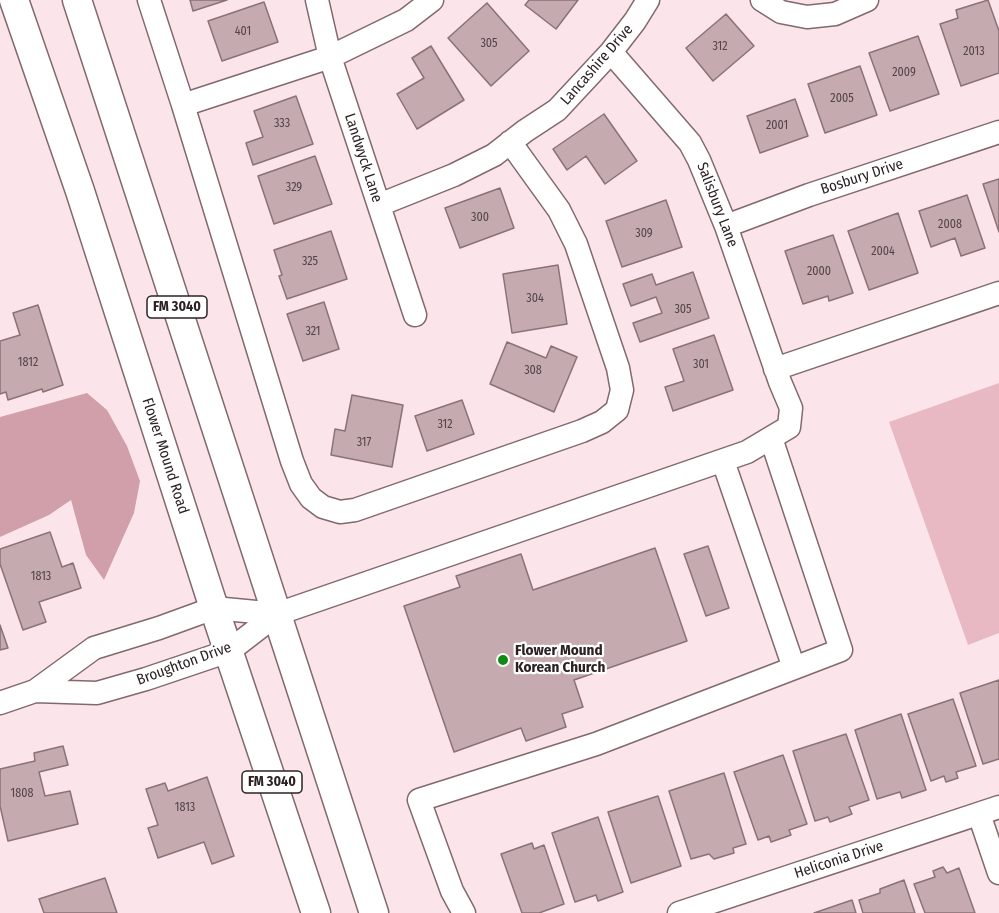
<!DOCTYPE html>
<style>
body{margin:0}
canvas{display:block;background:#fce5ea}
</style>
<canvas width="999" height="913"></canvas>
<script>
const c = document.querySelector('canvas').getContext('2d');
c.lineJoin = 'round';
function fill(path, color) {
  c.fillStyle = color;
  c.fill(path, 'evenodd');
}
function toPath(rows) {
  const path = new Path2D();
  for (const r of rows) {
    path.moveTo(r[0], r[1]);
    for (let i = 2; i < r.length; i += 2) path.lineTo(r[i], r[i + 1]);
  }
  return path;
}
function trace(path, color, width, dash) {
  c.strokeStyle = color;
  c.lineWidth = width;
  c.lineCap = dash ? 'butt' : 'round';
  c.setLineDash(dash || []);
  c.stroke(path);
}
function write(font, color, halo, rows, align = 'center') {
  c.font = font + ' "Fira Sans Condensed",sans-serif';
  c.lineWidth = 4.5;
  c.setLineDash([]);
  c.textBaseline = 'middle';
  c.strokeStyle = halo;
  c.fillStyle = color;
  for (const [text, x, y, turn = 0] of rows) {
    c.save();
    c.translate(x, y);
    c.rotate((+turn || 0) * Math.PI / 180);
    c.textAlign = isNaN(turn) ? turn : align;
    if (halo) c.strokeText(text, 0, 0);
    c.fillText(text, 0, 0);
    c.restore();
  }
}
fill(toPath([
 [999,383,999,633,968,645,889,422]
]), '#e9b9c3');
fill(toPath([
 [87,393,107,410,127,446,140,481,134,513,104,580,86,555,71,500,49,515,0,537,0,417]
]), '#d19fa9');
const building = toPath([
 [190,0,227,0,193,11,190,0],
 [529,0,578,0,556,29,525,5,529,0],
 [988,0,999,31,999,73,961,86,940,24,958,18,956,10,988,0],
 [264,2,278,42,222,61,208,21,264,2],
 [487,3,529,51,491,86,448,38,487,3],
 [726,14,754,46,713,81,686,48,726,14],
 [918,36,939,94,890,111,869,53,918,36],
 [431,46,464,100,417,129,397,94,424,78,412,58,431,46],
 [860,66,877,115,825,133,808,84,860,66],
 [296,96,313,144,253,165,246,143,263,137,254,111,296,96],
 [795,99,808,136,760,153,747,116,795,99],
 [604,114,637,161,605,184,586,156,567,170,553,149,604,114],
 [315,156,332,204,274,224,258,176,315,156],
 [999,179,999,232,983,184,999,179],
 [500,188,514,228,460,248,445,208,500,188],
 [967,195,985,248,961,256,955,238,931,247,919,211,967,195],
 [666,200,682,247,622,267,606,221,666,200],
 [898,213,918,273,869,290,848,231,898,213],
 [331,231,347,279,287,299,279,276,282,275,274,250,331,231],
 [833,235,853,293,829,301,828,296,803,304,785,251,833,235],
 [558,265,567,324,512,333,503,274,558,265],
 [693,272,709,318,640,342,633,323,662,313,656,297,631,306,623,284,652,274,656,285,693,272],
 [324,302,339,349,303,361,287,314,324,302],
 [38,305,63,385,43,392,42,389,8,400,6,392,0,394,0,341,20,335,13,313,38,305],
 [714,335,733,390,673,411,665,387,684,381,673,349,714,335],
 [507,342,546,358,551,346,577,357,554,412,490,384,507,342],
 [352,395,403,405,392,467,331,455,335,429,345,431,352,395],
 [462,400,474,434,427,451,415,416,462,400],
 [50,532,62,567,73,563,81,588,39,602,46,622,23,630,0,564,0,549,50,532],
 [708,546,729,608,706,616,684,554,708,546],
 [655,548,687,641,574,680,583,707,562,714,566,727,526,741,521,728,454,752,404,606,460,587,456,576,521,554,533,590,655,548],
 [0,625,8,648,0,650,0,625],
 [999,680,999,759,983,764,960,693,999,680],
 [953,699,976,766,956,772,958,778,946,782,944,776,931,781,908,714,953,699],
 [901,714,926,790,902,798,900,792,877,799,855,730,901,714],
 [846,734,869,800,849,807,852,814,830,822,828,817,815,821,793,751,846,734],
 [63,746,68,765,39,772,45,796,70,791,78,824,8,841,0,806,0,769,35,761,34,753,63,746],
 [783,755,807,824,789,830,791,835,771,842,769,836,758,840,734,772,783,755],
 [724,773,746,844,733,848,734,853,714,859,709,854,691,859,669,791,724,773],
 [207,777,234,856,212,864,204,842,158,858,148,828,158,825,146,789,165,783,168,791,207,777],
 [658,796,681,866,631,883,608,812,658,796],
 [598,817,623,892,598,901,596,895,575,902,552,833,598,817],
 [532,843,534,849,544,845,564,904,539,913,522,913,501,854,532,843],
 [943,867,947,873,959,868,975,913,925,913,914,884,935,877,933,871,943,867],
 [105,878,117,913,44,913,39,899,105,878],
 [904,880,915,913,863,913,859,900,880,893,880,889,904,880],
 [852,900,856,913,814,913,852,900]
]);
fill(building, '#c5aaaf');
trace(building, '#8b7277', 1.5);
const minor = toPath([
 [149,0,183,105,330,57,406,20,432,0],
 [317,0,330,57,415,315],
 [762,0,781,12,807,17,835,14,867,0],
 [183,105,292,461,301,484,311,498,323,507,340,512,355,510,582,431,602,422,617,410,622,390,618,368,576,244,559,210,510,142],
 [379,205,454,175,494,155,525,131,557,110,611,52,635,21,648,0],
 [726,226,809,195,999,132],
 [775,369,999,293],
 [723,461,794,668],
 [277,614,747,452,789,427,791,408,780,382,726,226,699,160,690,143,611,52],
 [0,703,35,691,94,648,159,628,214,608,277,614,229,651,146,679,97,693,35,691],
 [979,814,999,873],
 [464,913,452,891,419,800,596,744,841,650,771,438],
 [679,913,999,807]
]);
const major = toPath([
 [14,0,80,191,214,608,316,913],
 [77,0,374,913]
]);
trace(minor, '#81696d', 25);
trace(major, '#81696d', 31);
trace(minor, '#fff', 22);
trace(major, '#fff', 28);
for (const [x, y, r, color] of [
 [503,660,6,"#0f8b15"]
]) {
  const dot = new Path2D();
  dot.arc(x, y, r, 0, 2 * Math.PI);
  c.fillStyle = color;
  c.fill(dot);
  trace(dot, '#fff', 2);
}
write('12px', '#524447', null, [
 ["401",243,32],
 ["305",489,44],
 ["312",720,47],
 ["2013",974,52],
 ["2009",904,73],
 ["2005",842,99],
 ["333",282,124],
 ["2001",777,126],
 ["329",294,188],
 ["300",480,218],
 ["2008",950,225],
 ["309",644,234],
 ["2004",883,252],
 ["325",310,262],
 ["2000",819,272],
 ["304",535,299],
 ["305",683,310],
 ["321",313,332],
 ["1812",28,363],
 ["301",701,365],
 ["308",533,371],
 ["312",445,425],
 ["317",364,443],
 ["1813",41,577],
 ["1808",22,794],
 ["1813",185,808]
]);
for (const [x, y, w] of [
 [177,307,60],
 [272,782,60]
]) {
  const box = new Path2D();
  box.roundRect(x - w / 2, y - 11, w, 22, 4.5);
  c.fillStyle = '#fff';
  c.fill(box);
  trace(box, '#2c2224', 1.5);
}
write('bold 14px', '#2c2224', null, [
 ["FM 3040",177,307],
 ["FM 3040",272,782]
]);
write('15px', '#2c2224', '#fff', [
 ["Lancashire Drive",597,65,-49],
 ["Landwyck Lane",363,158,72],
 ["Bosbury Drive",862,177,-18],
 ["Salisbury Lane",717,205,69],
 ["Flower Mound Road",165,456,72],
 ["Broughton Drive",184,664,-20],
 ["Heliconia Drive",839,860,-18]
]);
write('bold 15px', '#2c2224', '#fff', [
 ["Flower Mound",515,651],
 ["Korean Church",515,668]
], 'left');
</script>
